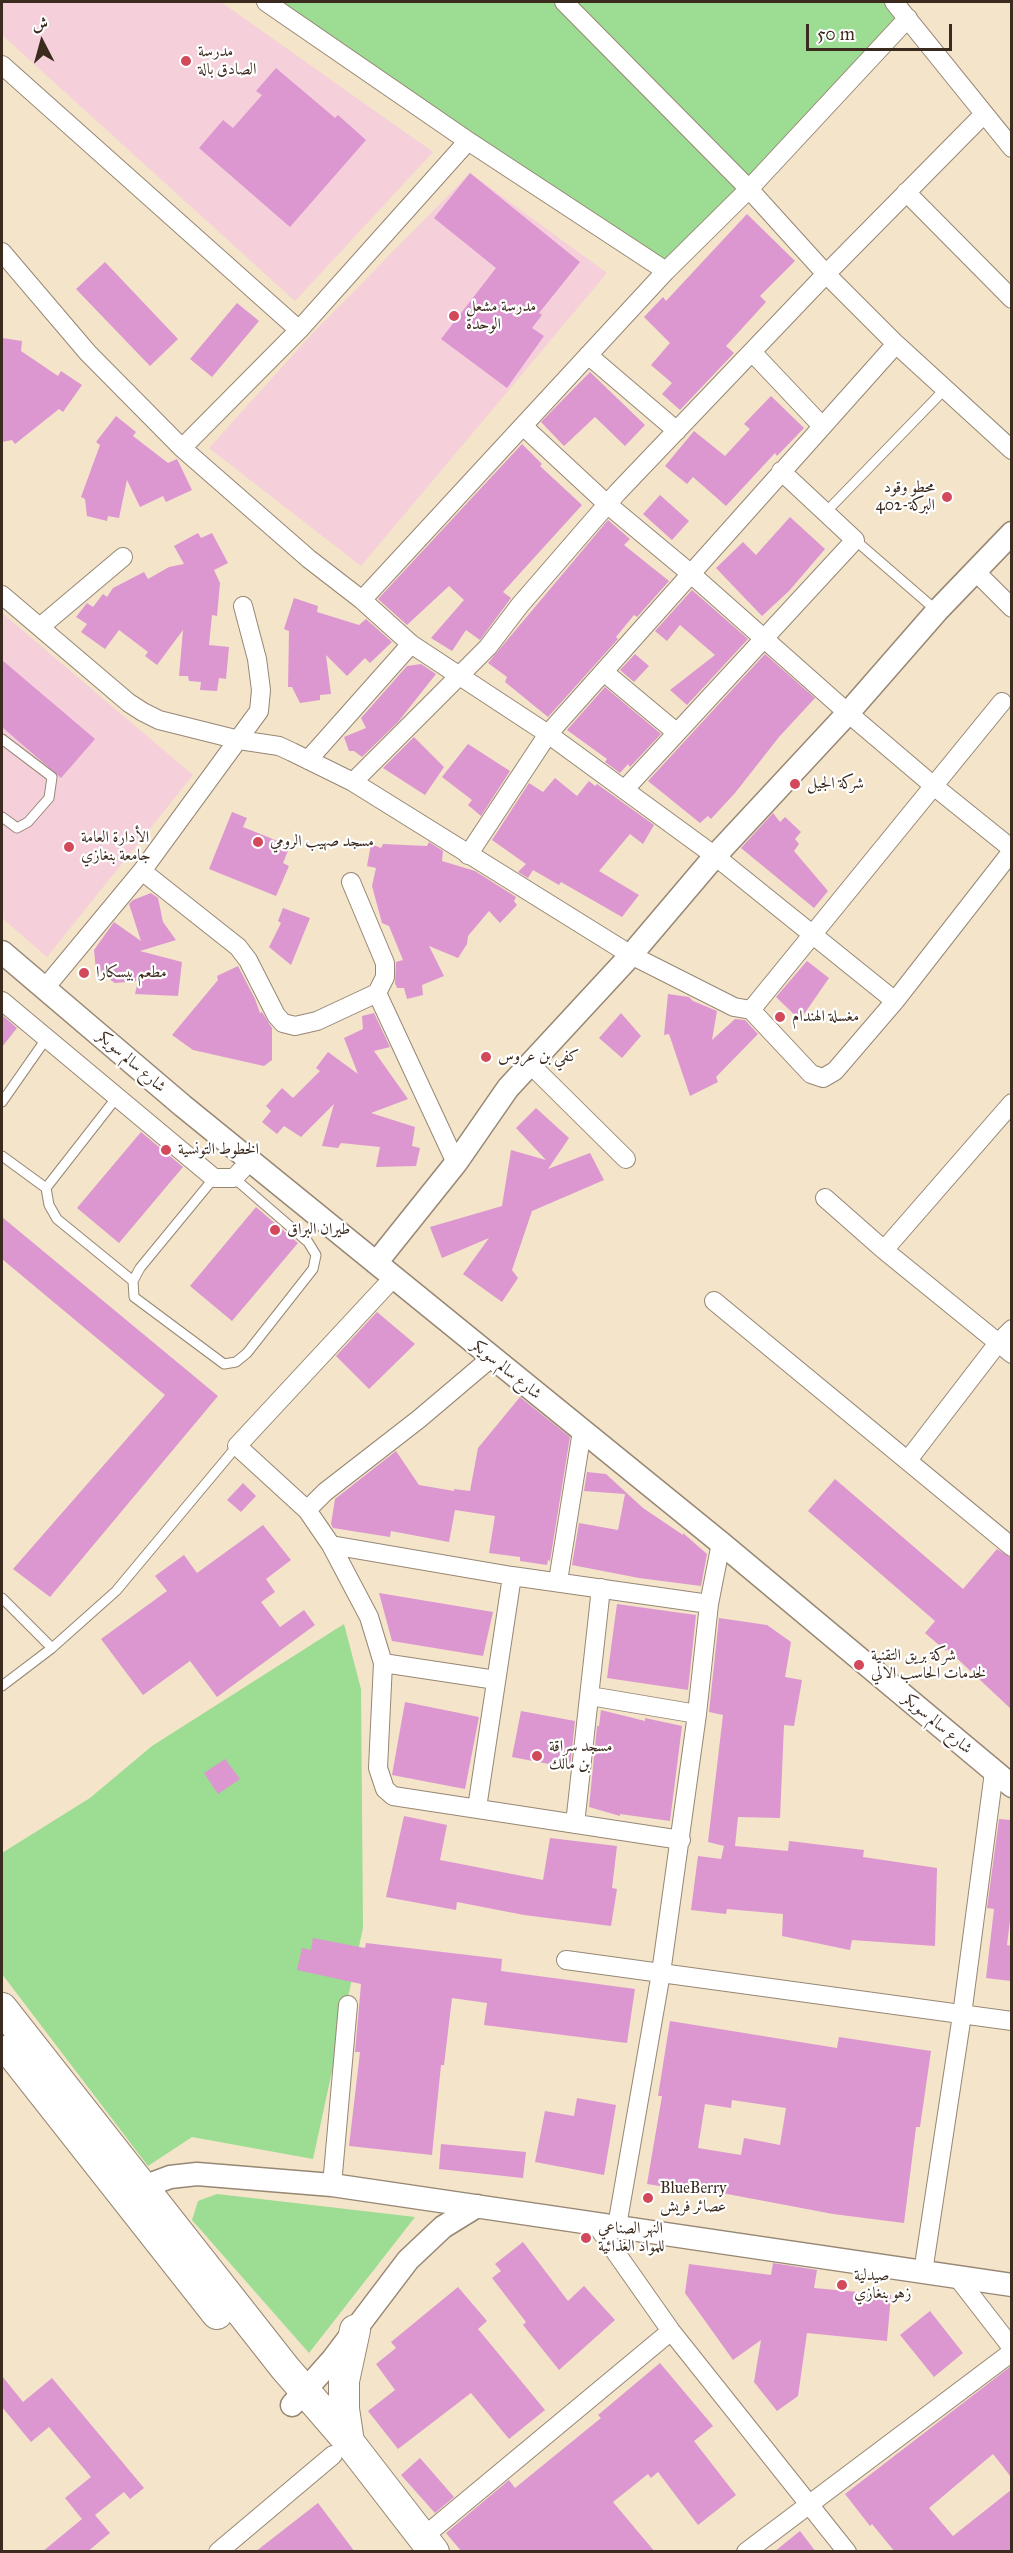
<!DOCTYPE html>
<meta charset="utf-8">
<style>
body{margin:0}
#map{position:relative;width:1013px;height:2553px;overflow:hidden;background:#f3e4ca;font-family:"IM FELL Great Primer",Amiri,serif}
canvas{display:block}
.frame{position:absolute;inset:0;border:3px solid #3b2a1e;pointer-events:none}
.north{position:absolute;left:12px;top:12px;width:60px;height:60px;-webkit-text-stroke:4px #fff;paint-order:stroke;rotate:354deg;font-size:16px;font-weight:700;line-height:24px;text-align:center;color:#3b2a1e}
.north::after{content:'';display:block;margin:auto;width:21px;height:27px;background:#3b2a1e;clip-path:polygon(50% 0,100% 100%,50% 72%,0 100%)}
.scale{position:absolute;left:806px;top:24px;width:146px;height:27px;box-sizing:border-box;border:3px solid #3b2a1e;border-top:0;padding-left:8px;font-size:18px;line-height:21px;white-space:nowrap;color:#3b2a1e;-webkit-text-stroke:4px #fff;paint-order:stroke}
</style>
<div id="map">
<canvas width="1013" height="2553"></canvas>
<div class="frame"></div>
<div class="north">ش</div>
<div class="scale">50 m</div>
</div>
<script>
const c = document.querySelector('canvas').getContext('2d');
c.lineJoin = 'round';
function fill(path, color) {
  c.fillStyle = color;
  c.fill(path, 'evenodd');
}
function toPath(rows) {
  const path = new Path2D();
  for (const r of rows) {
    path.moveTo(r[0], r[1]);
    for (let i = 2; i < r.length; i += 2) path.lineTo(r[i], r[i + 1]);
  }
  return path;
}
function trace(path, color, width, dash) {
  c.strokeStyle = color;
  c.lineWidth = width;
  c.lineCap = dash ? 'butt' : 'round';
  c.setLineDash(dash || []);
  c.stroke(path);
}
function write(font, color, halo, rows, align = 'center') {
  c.font = font + ' "IM FELL Great Primer",Amiri,serif';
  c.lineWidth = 4.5;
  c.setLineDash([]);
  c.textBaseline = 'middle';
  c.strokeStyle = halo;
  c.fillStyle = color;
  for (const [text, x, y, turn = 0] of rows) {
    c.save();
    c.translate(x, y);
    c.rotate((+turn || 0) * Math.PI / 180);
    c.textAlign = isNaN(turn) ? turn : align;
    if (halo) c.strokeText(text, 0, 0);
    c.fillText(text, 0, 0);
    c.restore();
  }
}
fill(toPath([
 [2,2,221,2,433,152,295,301,2,35],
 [470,173,607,273,361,566,209,448,311,335],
 [2,613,193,775,47,957,2,918]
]), '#f5cfda');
fill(toPath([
 [268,2,559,2,748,189,667,269],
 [565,2,889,2,906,18,749,187],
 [344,1624,361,1689,363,1928,313,2159,192,2137,148,2166,2,1974,2,1853,90,1798,152,1746],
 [217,2194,415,2217,309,2353,192,2220,198,2201]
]), '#9cdc93');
fill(toPath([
 [276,68,335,118,338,115,366,140,290,227,199,148,223,120,233,128,262,95,256,91],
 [470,173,580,262,539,313,542,315,532,328,544,336,507,388,441,339,496,268,434,218],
 [747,214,795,261,760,296,766,302,726,346,734,353,680,410,662,394,672,383,651,365,670,343,644,317,663,297,666,301],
 [105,262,178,339,150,366,76,289],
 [237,303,259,321,212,377,190,359],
 [2,338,22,341,21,351,58,376,61,371,82,385,63,412,59,409,15,444,12,440,2,442],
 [590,372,645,425,625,446,595,417,564,446,541,422],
 [771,396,804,428,777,456,775,453,726,506,693,477,687,484,665,466,694,431,725,456,750,429,744,424],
 [116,416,136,432,133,436,168,463,177,459,192,490,166,502,163,496,140,507,127,480,119,518,108,516,107,521,87,516,85,499,81,497,100,445,96,442],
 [522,444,542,464,540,466,582,505,503,592,511,598,480,640,466,630,452,651,431,638,464,600,449,586,407,625,378,599],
 [660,495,689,521,672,540,643,514],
 [790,517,825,549,789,591,762,616,716,568,743,542,756,555],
 [608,520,630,539,624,545,669,581,637,617,634,615,616,637,618,639,548,717,505,682,507,677,488,663],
 [198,533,201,538,212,533,228,563,214,570,220,583,217,616,212,615,209,645,229,647,226,679,219,678,217,691,200,690,201,682,189,681,188,676,179,676,183,630,157,665,145,656,148,652,119,630,105,649,81,632,87,624,76,617,87,603,93,607,103,594,107,597,113,588,144,572,148,579,169,567,184,564,174,546],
 [692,590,748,639,687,705,670,690,715,655,680,625,667,641,655,631],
 [294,598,318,606,317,612,359,625,366,619,392,642,370,663,365,658,347,676,326,655,331,694,320,695,320,700,300,703,292,687,288,687,289,631,284,629],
 [635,654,649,666,634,682,620,670],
 [765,654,815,698,779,737,735,793,711,819,708,816,700,823,648,781],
 [2,660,95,739,61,778,2,727],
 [421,664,436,674,398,722,362,757,354,751,349,751,344,737,366,728,361,718,407,666],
 [605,687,661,734,630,767,628,764,620,773,605,762,607,759,567,730],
 [414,737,444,767,425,795,383,768],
 [468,744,510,771,481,816,468,805,472,800,442,777],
 [555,778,577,796,589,781,595,786,597,784,654,825,643,844,630,834,599,871,639,895,622,917,561,882,559,885,533,870,528,878,518,872,526,864,492,840,529,783,543,792],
 [232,812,247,818,243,827,290,846,283,863,289,866,276,896,209,869],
 [773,813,780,822,785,817,801,832,795,839,799,844,794,851,828,891,814,908,741,848],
 [429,842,443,851,442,861,475,871,516,897,514,901,517,905,500,923,489,911,468,936,467,944,458,958,429,946,444,976,422,985,423,995,407,999,404,988,397,988,395,983,396,962,403,960,389,926,382,923,372,886,376,868,367,866,371,844,381,848,383,844,427,846],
 [151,893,158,898,163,922,176,940,140,951,182,962,178,996,135,994,138,981,115,983,96,970,94,950,114,922,141,941,129,904,133,900],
 [283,908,310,918,291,965,269,947,281,923,278,921],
 [807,961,829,978,800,1020,776,997],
 [238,966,255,999,260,1013,262,1012,272,1028,272,1060,264,1066,193,1050,172,1035,218,980,217,976],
 [668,994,689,997,693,1001,717,1011,712,1040,735,1019,745,1020,758,1034,716,1077,718,1082,690,1096,669,1034,664,1035],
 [374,1013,390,1047,374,1051,408,1099,371,1113,415,1127,412,1146,420,1148,416,1166,376,1167,380,1147,341,1143,338,1148,322,1146,334,1104,301,1137,284,1126,277,1134,262,1122,271,1111,266,1106,282,1088,293,1098,320,1071,316,1068,328,1052,358,1074,344,1038,363,1029,362,1016],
 [621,1013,641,1036,622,1058,599,1038],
 [2,1015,17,1028,2,1047],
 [536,1108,569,1138,548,1169,590,1153,604,1180,532,1211,512,1270,518,1278,502,1302,463,1274,489,1238,442,1258,430,1227,502,1206,511,1150,546,1160,516,1128],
 [141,1132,183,1167,119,1243,77,1208],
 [256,1207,298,1243,232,1321,190,1286],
 [2,1217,218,1396,50,1597,13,1569,165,1395,2,1259],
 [377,1312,415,1344,369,1389,336,1356],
 [520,1397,570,1437,550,1561,548,1560,547,1565,520,1561,520,1557,489,1553,495,1516,455,1510,449,1542,391,1531,390,1537,333,1528,331,1524,335,1499,396,1451,419,1485,454,1491,454,1489,470,1491,478,1448],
 [587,1472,606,1474,643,1508,683,1535,683,1533,707,1554,701,1586,639,1578,572,1565,579,1523,618,1530,625,1494,584,1491],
 [835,1479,963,1589,997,1549,1011,1558,1011,1709,947,1649,946,1651,925,1633,935,1621,808,1511],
 [243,1483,256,1496,241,1512,227,1500],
 [263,1525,291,1560,266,1579,275,1592,261,1602,280,1627,304,1610,315,1625,217,1697,190,1661,143,1695,101,1639,167,1591,155,1576,184,1555,197,1573],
 [379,1593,493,1612,483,1656,392,1641],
 [617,1604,696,1615,688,1690,607,1678],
 [719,1618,767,1625,791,1642,785,1677,802,1680,794,1726,784,1725,780,1818,738,1817,735,1846,788,1851,789,1841,864,1850,863,1857,937,1868,935,1946,852,1940,850,1950,782,1936,783,1914,727,1909,726,1914,691,1910,698,1856,721,1859,724,1846,708,1842,723,1715,709,1712],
 [405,1702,479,1717,465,1789,392,1775],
 [601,1710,645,1721,645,1718,682,1726,670,1821,620,1814,620,1816,589,1807,597,1726,599,1726],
 [521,1711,575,1721,570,1768,512,1757],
 [225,1759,240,1779,218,1794,204,1773],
 [404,1816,447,1825,440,1860,543,1880,550,1838,617,1846,612,1888,617,1889,611,1926,524,1915,457,1902,456,1910,386,1897],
 [999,1819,1011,1820,1011,1912,1007,1945,1011,1946,1011,1981,986,1978,994,1909,987,1908],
 [313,1938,365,1948,366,1943,502,1959,501,1971,635,1989,627,2043,484,2025,487,2003,452,1998,444,2065,441,2065,432,2155,349,2146,360,2052,355,2052,361,1984,297,1970,302,1948,311,1950],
 [670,2021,837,2048,839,2037,931,2051,920,2127,916,2127,904,2223,833,2214,722,2193,722,2196,647,2184,662,2096,658,2096],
 [732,2100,786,2108,780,2145,744,2138,741,2155,698,2148,705,2104,731,2108],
 [577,2098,616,2105,604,2175,535,2162,545,2111,574,2116],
 [441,2144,526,2152,523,2178,439,2169],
 [523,2242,568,2301,584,2286,615,2320,559,2370,523,2325,526,2322,492,2278,501,2271,495,2264],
 [773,2263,817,2270,814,2288,891,2295,887,2341,807,2333,798,2396,777,2411,754,2382,761,2340,733,2360,685,2293,689,2264,771,2275],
 [458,2287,487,2321,478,2329,545,2410,509,2439,471,2393,398,2449,368,2411,395,2390,376,2364,396,2348,391,2342],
 [930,2311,963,2353,934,2377,900,2335],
 [660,2363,713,2426,694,2441,736,2495,698,2525,658,2472,651,2478,648,2474,613,2502,655,2552,462,2552,446,2533,509,2480,515,2488,601,2418,598,2415],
 [1011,2366,1011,2477,993,2454,929,2508,953,2536,1011,2490,1011,2552,895,2552,872,2524,870,2526,845,2494],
 [2,2376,23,2402,52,2378,144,2488,130,2499,124,2492,95,2515,110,2533,87,2552,42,2552,82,2519,65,2498,91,2477,49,2427,31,2442,2,2407],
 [420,2458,454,2497,435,2513,401,2475],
 [318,2503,355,2552,255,2552],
 [800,2531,816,2552,774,2552]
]), '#dc97d0');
const service = toPath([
 [825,513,946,388],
 [855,540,937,611],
 [2,739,52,777,49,798,28,822,17,828,2,817],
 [2,1102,46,1039],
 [2,1156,46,1188,117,1097],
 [214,1178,140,1268,133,1281,134,1297,224,1364,236,1362,247,1353,313,1269,316,1255,308,1242,234,1178],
 [46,1188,49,1205,57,1219,133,1281],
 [2,1598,52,1648],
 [2,1686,52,1648,116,1591,237,1446]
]);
const minor = toPath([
 [266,2,468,141,666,271],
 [564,2,749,189,826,274,896,344,1012,450],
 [894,2,1012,148],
 [2,65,299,330],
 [906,192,1012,299],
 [2,252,88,353,182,448,309,559,362,600,411,644,548,734,715,856,895,1001,1012,851],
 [752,352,822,426],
 [588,355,677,431],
 [523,426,607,504,690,573,848,713,935,787,1012,849],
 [182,448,299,330,468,141],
 [976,572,1012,608],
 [2,595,129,703,143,712,159,720,239,740,279,746,292,752,353,782,631,955,734,1007,751,1010,1002,702],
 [362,600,666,271,749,189,908,18],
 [40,627,123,557],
 [604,672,676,732],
 [308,760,411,644],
 [353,782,488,647,520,605,617,493,826,274,984,114],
 [625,789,855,540,781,471],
 [468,855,548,734,896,344],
 [142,871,238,947,248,960,276,1015,283,1023,295,1026,317,1021,377,993],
 [351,882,385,963,385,977,377,993,456,1163],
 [45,988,142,871,259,711,261,690,257,659,243,606],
 [2,1001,214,1178,234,1178,250,1161],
 [751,1010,811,1074,823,1078,835,1071,895,1001],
 [530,1064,626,1159],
 [825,1198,884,1250,1012,1354],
 [884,1250,1012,1103],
 [394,1277,237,1446,307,1510,331,1545,369,1617,383,1663,378,1768,385,1789,393,1796,681,1840],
 [714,1301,1012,1547],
 [908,1460,998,1343,1012,1329],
 [307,1510,325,1492,419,1419,491,1358],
 [331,1545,512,1576,709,1604],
 [558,1581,582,1431],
 [383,1663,496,1680],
 [590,1696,697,1714],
 [477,1808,512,1576],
 [575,1824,601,1588],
 [566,1960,1012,2021],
 [332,2185,348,2005],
 [595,2223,671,2331,847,2552],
 [617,2226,661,1973,697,1714,709,1604,721,1543],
 [923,2272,962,2015,994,1772],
 [957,2277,1012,2348],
 [422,2538,671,2331],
 [218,2552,333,2455],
 [746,2552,1012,2352]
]);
const tertiary = toPath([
 [2,952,183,1106,721,1543,1012,1786],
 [376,1263,456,1163,508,1088,631,955,715,856,848,713,937,611,1012,533],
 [130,2192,170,2177,197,2174,332,2185,1012,2285],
 [292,2405,333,2359,408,2260,443,2227,477,2206]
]);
const trunk = toPath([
 [2,2008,285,2368,349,2442,434,2552],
 [9,2050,217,2314],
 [349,2442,344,2409,344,2381,355,2330]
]);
trace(service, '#978774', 11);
trace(minor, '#978774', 20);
trace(tertiary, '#978774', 25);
trace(trunk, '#978774', 32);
trace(service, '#fff', 9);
trace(minor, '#fff', 18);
trace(tertiary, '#fff', 22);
trace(trunk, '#fff', 30);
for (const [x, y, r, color] of [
 [186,61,6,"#d1495b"],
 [454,316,6,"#d1495b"],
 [947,497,6,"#d1495b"],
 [795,784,6,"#d1495b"],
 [258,842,6,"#d1495b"],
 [69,847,6,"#d1495b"],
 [84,973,6,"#d1495b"],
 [780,1017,6,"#d1495b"],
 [486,1057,6,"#d1495b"],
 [166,1150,6,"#d1495b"],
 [275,1230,6,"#d1495b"],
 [859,1665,6,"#d1495b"],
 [537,1756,6,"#d1495b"],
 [648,2198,6,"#d1495b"],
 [586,2238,6,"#d1495b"],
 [842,2285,6,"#d1495b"]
]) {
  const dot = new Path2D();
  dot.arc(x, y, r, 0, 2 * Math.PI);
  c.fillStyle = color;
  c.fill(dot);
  trace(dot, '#fff', 2);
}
write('16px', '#3b2a1e', '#fff', [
 ["مدرسة",198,52],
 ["الصادق بالة",198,70],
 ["مدرسة مشعل",466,307],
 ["الوحدة",466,325],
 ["محطو وقود",935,488,"right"],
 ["402-البركة",935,506,"right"],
 ["شركة الجيل",807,784],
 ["الأدارة العامة",81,838],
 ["جامعة بنغازي",81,856],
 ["مسجد صهيب الرومي",270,842],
 ["مطعم بيسكارا",96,973],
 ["مغسلة الهندام",792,1017],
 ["كفي بن عروس",498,1057],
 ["الخطوط التونسية",178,1150],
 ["طيران البراق",287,1230],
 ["شركة بريق التقنية",871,1656],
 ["لخدمات الحاسب الالي",871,1674],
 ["مسجد سراقة",549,1747],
 ["بن مالك",549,1765],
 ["BlueBerry",660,2189],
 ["عصائر فريش",660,2207],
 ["النهر الصناعي",598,2229],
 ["للمواد الغذائية",598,2247],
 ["صيدلية",854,2276],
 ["زهو بنغازي",854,2294]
], 'left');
write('16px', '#3b2a1e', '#fff', [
 ["شارع سالم سويكر",131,1062,41],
 ["شارع سالم سويكر",506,1370,39],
 ["شارع سالم سويكر",937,1724,40]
]);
</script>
